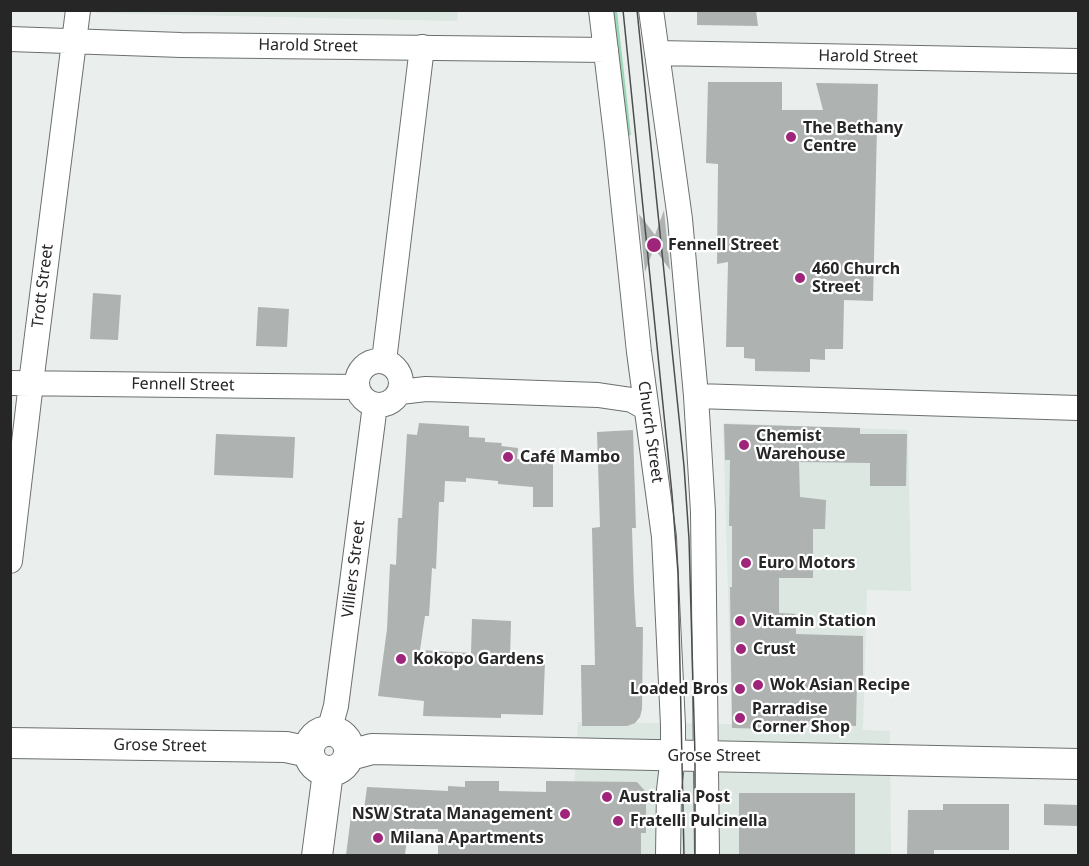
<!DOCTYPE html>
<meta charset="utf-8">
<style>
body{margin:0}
#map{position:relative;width:1089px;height:866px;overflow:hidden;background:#eaefed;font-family:"Noto Sans",sans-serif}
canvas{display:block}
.frame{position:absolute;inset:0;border:12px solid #252625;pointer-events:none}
</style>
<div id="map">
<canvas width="1089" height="866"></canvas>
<div class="frame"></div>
</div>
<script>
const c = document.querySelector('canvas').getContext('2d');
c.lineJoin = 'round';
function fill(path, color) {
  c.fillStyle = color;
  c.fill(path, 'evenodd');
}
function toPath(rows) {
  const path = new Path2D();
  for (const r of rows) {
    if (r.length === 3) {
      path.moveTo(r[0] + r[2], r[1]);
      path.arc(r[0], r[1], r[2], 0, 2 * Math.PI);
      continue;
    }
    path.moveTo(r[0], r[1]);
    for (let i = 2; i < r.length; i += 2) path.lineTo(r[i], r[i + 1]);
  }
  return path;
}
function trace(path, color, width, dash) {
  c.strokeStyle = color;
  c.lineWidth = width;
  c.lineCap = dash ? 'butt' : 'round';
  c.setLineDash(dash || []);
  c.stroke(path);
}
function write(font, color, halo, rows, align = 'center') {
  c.font = font + ' "Noto Sans",sans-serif';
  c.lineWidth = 4.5;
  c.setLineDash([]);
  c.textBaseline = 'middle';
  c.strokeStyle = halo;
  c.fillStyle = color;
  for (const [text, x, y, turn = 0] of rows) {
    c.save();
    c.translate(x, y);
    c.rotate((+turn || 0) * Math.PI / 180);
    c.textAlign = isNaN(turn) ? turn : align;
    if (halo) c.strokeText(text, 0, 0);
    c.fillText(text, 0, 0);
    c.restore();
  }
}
fill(toPath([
 [96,11,458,10,458,11,457,21,96,13],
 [723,423,908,430,911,591,867,590,863,730,890,731,891,855,570,856,578,722,732,724]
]), '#dbe7e0');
fill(toPath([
 [612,11,617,11,631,135,622,137]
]), '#9bd7b9');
fill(toPath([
 [697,10,756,10,758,26,697,25],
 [708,82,782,82,782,110,823,110,816,83,878,84,873,301,844,300,843,349,825,349,825,360,810,359,810,372,755,371,755,359,744,358,744,347,726,347,728,262,717,264,718,164,706,163],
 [664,210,670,270,654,248,645,272,639,214,655,235],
 [93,293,121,295,118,340,90,339],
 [258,307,289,309,287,347,256,346],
 [419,423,469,426,469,437,485,438,485,442,502,443,501,446,518,448,517,459,553,459,553,507,533,507,533,487,498,484,498,481,466,478,466,482,445,481,444,502,439,502,436,569,432,568,429,616,425,616,420,650,471,653,472,619,511,621,510,660,545,661,543,715,501,714,501,718,423,716,424,701,378,696,387,629,390,564,396,565,398,518,402,518,407,434,417,435],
 [724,424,860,428,860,434,907,434,906,486,870,486,870,463,799,462,800,497,826,500,825,529,813,529,813,578,779,578,779,613,796,614,796,634,863,636,863,680,857,679,856,726,769,723,769,729,732,728,730,587,732,587,732,526,729,526,730,460,725,460],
 [633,430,636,528,632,528,634,591,636,627,643,627,642,709,640,717,635,723,627,726,582,726,581,665,595,665,592,528,600,527,597,432],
 [216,434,295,437,293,478,214,475],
 [465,781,499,781,499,791,546,792,546,781,637,782,646,792,646,833,641,833,641,855,438,855,438,829,408,829,405,855,346,855,351,816,363,817,367,787,448,791,448,786,465,787],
 [739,793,855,793,855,855,739,855],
 [943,804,1009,804,1009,850,934,850,934,855,907,855,908,810,943,810],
 [1044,804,1078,805,1078,826,1044,825]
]), '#aeb2b0');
const minor = toPath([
 [601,10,617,143,639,352,664,537,673,725,673,756,669,790,668,856],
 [651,10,680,219,696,396,703,512,707,856],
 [10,39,181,45,606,50],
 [657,53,1078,61],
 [379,383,22],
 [384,361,422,47],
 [10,383,356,387],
 [400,392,426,389,598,395,632,400,646,408],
 [696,396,1078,408],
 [10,561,31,383,78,10],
 [329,731,336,706,375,405]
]);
const tertiary = toPath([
 [329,751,20],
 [10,743,286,747,309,752],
 [350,755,372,749,1078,764],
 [317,856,328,772]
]);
trace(minor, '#6b706d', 26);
trace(tertiary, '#6b706d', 32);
trace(minor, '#fff', 24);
trace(tertiary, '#fff', 30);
trace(toPath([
 [623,10,672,494,678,573,684,856],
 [637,10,684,466,689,539,695,756,695,856]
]), '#4c4e4d', 1.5);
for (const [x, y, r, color] of [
 [791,137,6,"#9f257b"],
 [654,245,8,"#9f257b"],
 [800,278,6,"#9f257b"],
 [744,445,6,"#9f257b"],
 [508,457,6,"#9f257b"],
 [746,563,6,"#9f257b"],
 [740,621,6,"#9f257b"],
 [741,649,6,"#9f257b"],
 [401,659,6,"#9f257b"],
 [758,685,6,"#9f257b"],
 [740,689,6,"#9f257b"],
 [740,718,6,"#9f257b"],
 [607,797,6,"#9f257b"],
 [565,814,6,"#9f257b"],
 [618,821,6,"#9f257b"],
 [378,838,6,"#9f257b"]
]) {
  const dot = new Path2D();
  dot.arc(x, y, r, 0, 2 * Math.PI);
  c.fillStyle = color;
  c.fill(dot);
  trace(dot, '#fff', 2);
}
write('16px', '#252625', '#fff', [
 ["Harold Street",308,46,1],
 ["Harold Street",868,57,1],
 ["Trott Street",43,286,-83],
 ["Fennell Street",183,385,1],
 ["Church Street",650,432,82],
 ["Villiers Street",354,569,-83],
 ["Grose Street",160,746,1],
 ["Grose Street",714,756]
]);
write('bold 16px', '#252625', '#fff', [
 ["The Bethany",803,128],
 ["Centre",803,146],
 ["Fennell Street",668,245],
 ["460 Church",812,269],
 ["Street",812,287],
 ["Chemist",756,436],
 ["Warehouse",756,454],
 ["Café Mambo",520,457],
 ["Euro Motors",758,563],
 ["Vitamin Station",752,621],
 ["Crust",753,649],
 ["Kokopo Gardens",413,659],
 ["Wok Asian Recipe",770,685],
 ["Loaded Bros",728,689,"right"],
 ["Parradise",752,709],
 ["Corner Shop",752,727],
 ["Australia Post",619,797],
 ["NSW Strata Management",553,814,"right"],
 ["Fratelli Pulcinella",630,821],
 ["Milana Apartments",390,838]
], 'left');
</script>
